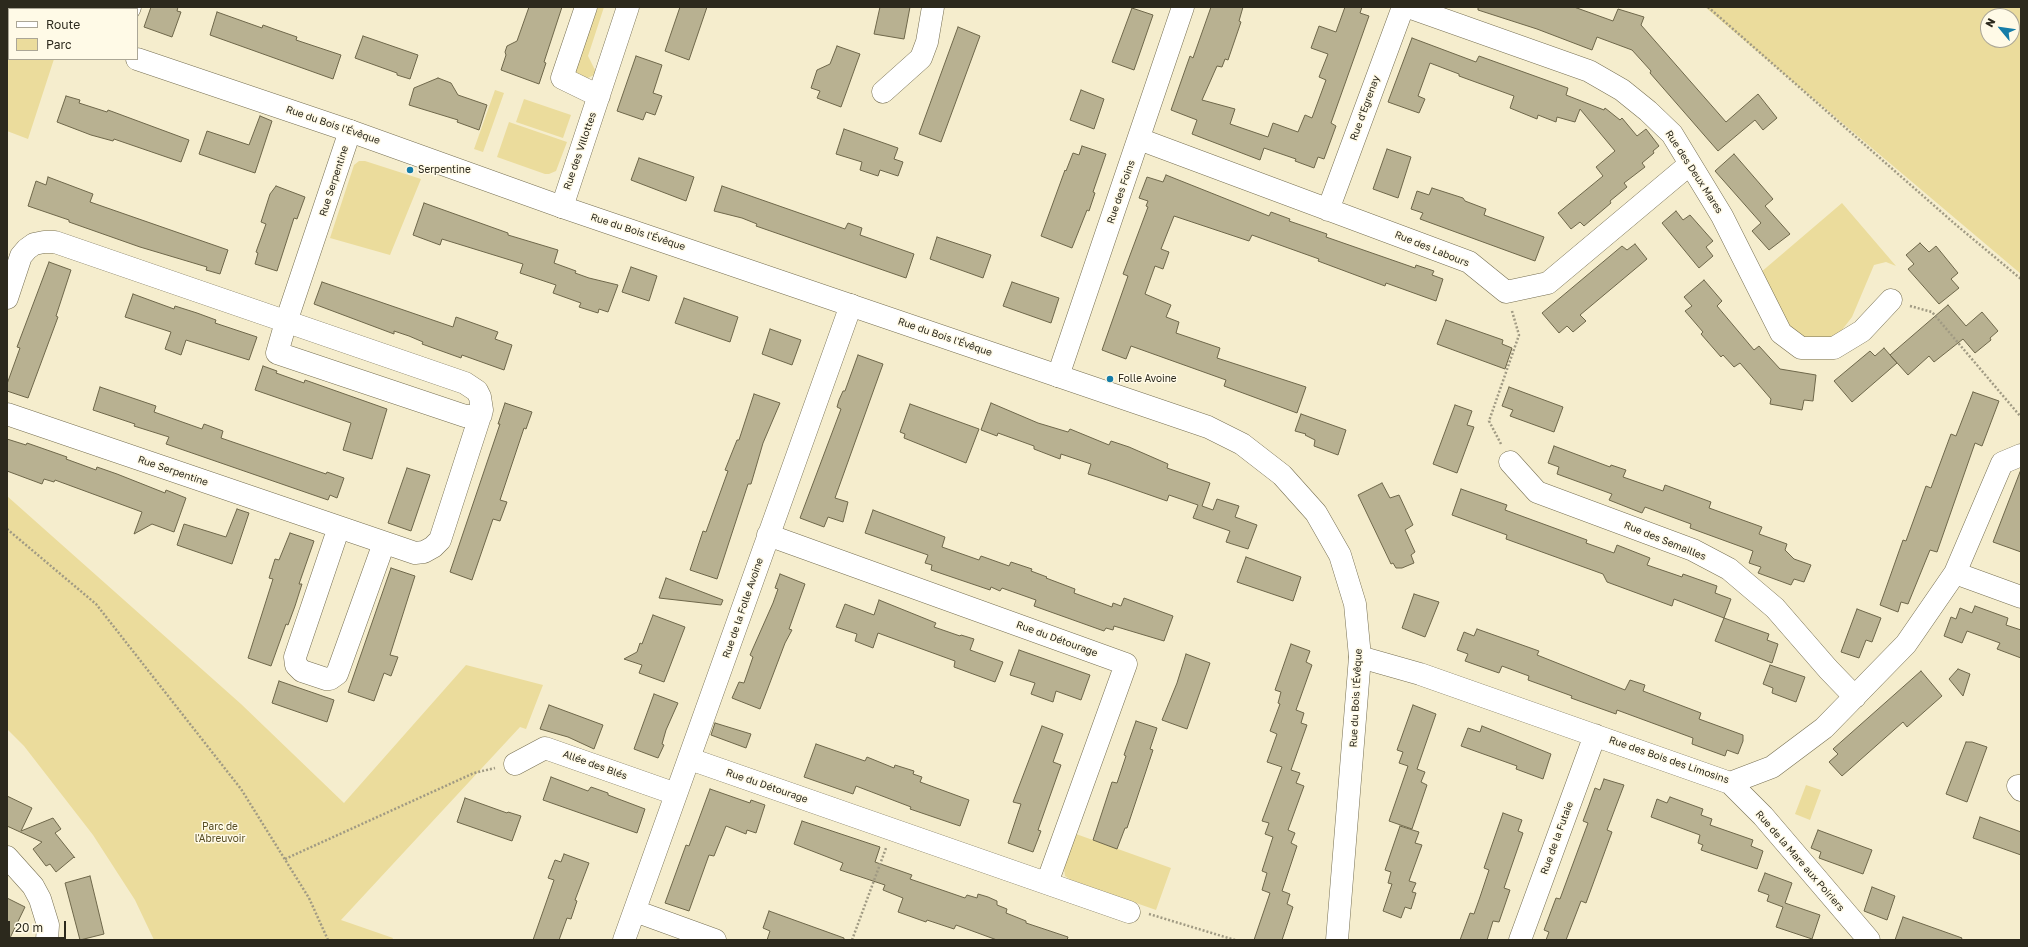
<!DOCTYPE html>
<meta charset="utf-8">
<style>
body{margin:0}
#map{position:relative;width:2028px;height:947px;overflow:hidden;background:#f5edcd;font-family:"Golos Text",sans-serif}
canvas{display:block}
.frame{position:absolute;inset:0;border:8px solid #2c291d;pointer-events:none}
.legend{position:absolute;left:8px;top:8px;width:130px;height:52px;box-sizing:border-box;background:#fffae7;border:1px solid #aba696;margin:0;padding:5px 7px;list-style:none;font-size:12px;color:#2c291d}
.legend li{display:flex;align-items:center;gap:8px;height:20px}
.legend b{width:20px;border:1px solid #aba696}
.north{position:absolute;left:1980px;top:8px;width:40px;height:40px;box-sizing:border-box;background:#fffae7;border:1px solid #aba696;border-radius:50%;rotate:299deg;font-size:11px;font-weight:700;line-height:16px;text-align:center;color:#2c291d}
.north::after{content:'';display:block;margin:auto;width:14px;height:18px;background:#167da8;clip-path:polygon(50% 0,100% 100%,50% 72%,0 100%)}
.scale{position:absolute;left:8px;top:921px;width:58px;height:18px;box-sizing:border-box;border:2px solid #2c291d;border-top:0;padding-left:5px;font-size:12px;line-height:14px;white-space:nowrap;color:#2c291d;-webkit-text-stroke:3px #fffae7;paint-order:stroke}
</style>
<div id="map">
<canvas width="2028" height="947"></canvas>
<div class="frame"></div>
<ul class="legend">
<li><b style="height:5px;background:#fff"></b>Route</li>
<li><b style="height:11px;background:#ebdc9c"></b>Parc</li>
</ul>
<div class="north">N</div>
<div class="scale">20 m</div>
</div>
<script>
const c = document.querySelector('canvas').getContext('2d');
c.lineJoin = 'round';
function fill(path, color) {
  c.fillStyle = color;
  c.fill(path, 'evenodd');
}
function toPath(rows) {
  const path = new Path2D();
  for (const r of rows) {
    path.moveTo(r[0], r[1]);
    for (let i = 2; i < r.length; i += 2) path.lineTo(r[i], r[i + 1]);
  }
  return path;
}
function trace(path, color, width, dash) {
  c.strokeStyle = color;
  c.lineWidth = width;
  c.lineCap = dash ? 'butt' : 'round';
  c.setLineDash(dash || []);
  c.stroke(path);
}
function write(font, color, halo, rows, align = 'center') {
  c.font = font + ' "Golos Text",sans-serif';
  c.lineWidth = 3;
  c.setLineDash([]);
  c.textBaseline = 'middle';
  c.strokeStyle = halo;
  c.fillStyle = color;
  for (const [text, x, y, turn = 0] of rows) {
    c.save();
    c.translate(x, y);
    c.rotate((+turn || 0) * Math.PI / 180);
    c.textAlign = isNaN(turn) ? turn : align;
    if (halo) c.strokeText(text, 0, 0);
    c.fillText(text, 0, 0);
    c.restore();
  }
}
fill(toPath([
 [598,7,604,7,588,56,596,72,594,75,586,79,574,73],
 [1705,7,2021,7,2021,274],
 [1988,16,2012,16,2012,40,1988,40],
 [9,44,9,59,54,59,28,139,7,131,7,46],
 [495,90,504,93,483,152,474,149],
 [524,99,571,115,563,138,516,122],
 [509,122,567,142,556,171,549,174,545,174,497,157],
 [359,161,365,161,421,179,390,255,330,238,354,165],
 [1842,203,1896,266,1886,262,1874,265,1852,317,1842,330,1834,336,1822,340,1803,338,1785,325,1760,273],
 [7,496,241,704,344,803,466,665,543,685,526,729,520,727,341,920,393,938,392,940,154,940,135,900,93,835,24,746,7,729],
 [1806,785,1821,790,1810,820,1795,814],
 [1076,834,1171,868,1156,910,1071,880,1065,876,1064,868]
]), '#ebdc9c');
const building = toPath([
 [151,7,178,7,177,11,181,12,172,37,144,27,151,7],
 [529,7,562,7,544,62,546,63,539,84,501,70,506,55,505,52,507,46,517,41,529,7],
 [680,7,707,7,689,60,665,51,680,7],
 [880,7,910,7,904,39,874,34,880,7],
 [1211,7,1243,7,1239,21,1241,22,1228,60,1225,59,1222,67,1217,66,1202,100,1235,109,1230,124,1268,137,1273,123,1298,132,1305,115,1312,118,1326,80,1319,77,1328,54,1311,48,1319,26,1336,32,1345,7,1362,7,1360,13,1369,16,1331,123,1336,126,1324,159,1318,157,1314,168,1295,161,1296,159,1264,148,1260,160,1192,134,1197,120,1171,110,1190,56,1193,58,1211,7],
 [1478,7,1574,7,1613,21,1618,9,1644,17,1641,25,1726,122,1758,94,1777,118,1763,130,1755,120,1718,151,1650,73,1651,71,1632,50,1597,37,1592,50,1537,29,1478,10,1478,7],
 [1132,8,1153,15,1134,70,1112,62,1132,8],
 [217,12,262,28,263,25,274,29,297,37,296,40,341,55,333,79,210,35,217,12],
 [958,27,980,36,941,142,919,134,958,27],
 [363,36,418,55,410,79,397,75,397,73,355,58,363,36],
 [1412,38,1476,62,1479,56,1568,88,1566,95,1604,110,1605,108,1620,120,1622,118,1637,136,1646,129,1659,146,1653,151,1654,153,1642,163,1645,167,1624,183,1627,187,1610,201,1611,203,1584,226,1580,222,1571,229,1558,213,1603,176,1596,167,1615,151,1580,109,1575,122,1557,117,1556,122,1538,115,1537,119,1510,108,1514,96,1459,76,1459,74,1430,63,1418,96,1425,99,1419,113,1388,102,1412,38],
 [837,46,860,54,841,107,817,98,820,91,811,88,817,70,830,64,837,46],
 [636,56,662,65,653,93,662,96,655,115,646,112,643,120,617,111,636,56],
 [438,78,451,83,458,95,487,105,479,130,457,122,458,120,409,105,414,88,438,78],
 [1081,90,1104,99,1094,129,1070,120,1081,90],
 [66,96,80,100,79,103,107,112,108,110,189,140,181,162,114,139,113,141,91,135,57,122,66,96],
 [260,116,272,121,255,173,199,154,207,131,249,145,260,116],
 [844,129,898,148,894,159,903,162,898,176,880,170,878,176,860,170,862,162,836,154,844,129],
 [1082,146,1106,154,1093,192,1095,193,1089,211,1087,210,1072,248,1041,236,1065,170,1066,171,1073,153,1079,155,1082,146],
 [1387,149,1411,157,1398,198,1373,189,1387,149],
 [1734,154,1773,199,1765,206,1790,234,1769,250,1752,231,1761,223,1715,171,1734,154],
 [639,158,694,177,686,201,631,180,639,158],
 [1166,175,1269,216,1271,212,1290,219,1289,221,1327,234,1326,237,1415,268,1416,265,1434,271,1432,275,1443,279,1436,301,1386,283,1385,286,1318,261,1319,259,1252,235,1249,241,1174,216,1161,249,1169,252,1163,269,1155,266,1145,294,1171,305,1166,317,1179,322,1176,333,1220,348,1217,358,1306,387,1297,413,1224,386,1226,380,1131,346,1126,359,1102,350,1128,276,1123,274,1148,207,1146,206,1148,201,1139,198,1147,177,1163,182,1166,175],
 [48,177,93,194,90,202,228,250,220,274,206,270,207,267,140,247,69,222,69,220,28,206,36,181,46,185,48,177],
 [276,186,305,197,297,219,294,218,277,271,255,264,258,253,256,252,266,224,261,222,270,194,276,186],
 [722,186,845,229,848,223,862,228,860,235,914,254,906,278,756,226,757,224,742,218,714,211,722,186],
 [1432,188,1463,198,1465,201,1486,209,1484,215,1544,237,1535,261,1420,219,1423,213,1411,209,1417,191,1429,195,1432,188],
 [424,203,508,233,508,235,558,250,554,263,576,271,575,273,589,278,618,285,608,312,599,309,598,313,579,307,581,303,553,293,556,285,520,273,523,264,442,239,440,245,413,235,424,203],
 [1676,211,1683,220,1690,215,1713,241,1706,247,1713,256,1699,268,1662,223,1676,211],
 [937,237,991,255,983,278,930,259,937,237],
 [1920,243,1929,252,1936,246,1958,273,1951,279,1959,288,1939,304,1908,269,1914,264,1906,255,1920,243],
 [1635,244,1647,259,1580,315,1586,321,1573,332,1567,326,1559,333,1542,313,1622,246,1627,250,1635,244],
 [49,262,71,270,56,316,58,317,28,398,7,391,7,384,20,348,17,347,49,262],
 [631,267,657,276,649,301,622,292,631,267],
 [1704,280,1722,301,1717,306,1754,350,1759,346,1780,369,1816,375,1813,401,1804,400,1802,410,1770,404,1771,399,1740,363,1734,367,1723,355,1721,357,1701,334,1703,332,1685,311,1692,306,1684,297,1704,280],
 [322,282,453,327,456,317,498,332,495,339,512,345,504,370,462,355,461,358,422,344,423,342,409,336,394,331,394,334,314,304,322,282],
 [1012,282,1059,298,1051,323,1003,306,1012,282],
 [133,294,174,309,175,306,197,313,216,320,215,323,257,337,249,360,186,340,181,355,165,349,171,332,125,317,133,294],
 [684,298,738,317,730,342,675,323,684,298],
 [1948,305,1966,326,1982,312,1998,331,1990,338,1991,340,1975,353,1963,339,1934,362,1929,356,1908,375,1890,355,1948,305],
 [1446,320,1503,340,1502,344,1512,348,1505,369,1437,344,1446,320],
 [770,329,801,340,792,365,762,354,770,329],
 [1884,348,1897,363,1852,402,1834,381,1870,351,1875,356,1884,348],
 [858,355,883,364,835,498,848,502,843,522,828,517,824,527,800,518,841,409,837,407,839,400,843,391,845,391,858,355],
 [263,366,277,371,276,373,304,383,305,380,387,409,372,459,343,450,351,423,255,390,263,366],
 [100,387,156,406,154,412,202,429,204,424,223,431,221,438,326,474,327,472,344,478,337,498,330,495,328,500,166,444,169,437,134,426,135,424,93,410,100,387],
 [1509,387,1563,407,1554,432,1510,416,1513,410,1502,406,1509,387],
 [1973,392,1999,401,1982,446,1975,443,1937,552,1930,550,1908,604,1901,602,1898,612,1880,605,1903,540,1906,541,1926,486,1931,488,1951,434,1956,436,1973,392],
 [754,394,780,403,763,443,751,484,748,484,717,579,690,570,703,531,706,532,728,471,725,470,737,440,739,440,754,394],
 [505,403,532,412,526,429,524,428,500,500,507,502,500,521,493,519,472,580,450,572,500,424,498,424,505,403],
 [991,403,1038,423,1068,432,1070,429,1109,445,1111,441,1129,447,1168,464,1167,468,1210,483,1202,506,1213,510,1217,499,1239,506,1235,517,1257,525,1248,549,1226,542,1230,531,1193,518,1198,505,1169,495,1167,501,1107,480,1088,474,1091,464,1061,454,1060,459,1034,449,1034,446,998,433,997,436,981,430,991,403],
 [910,404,979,429,966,463,904,438,905,434,900,432,910,404],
 [1455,405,1472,411,1467,425,1474,427,1457,473,1433,464,1455,405],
 [1301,414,1346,430,1338,455,1314,446,1315,440,1305,435,1306,434,1295,431,1301,414],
 [7,439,26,445,27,443,67,457,66,459,96,470,97,467,117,474,165,493,166,490,186,498,174,532,152,524,134,534,142,512,55,480,54,482,44,479,42,484,7,471,7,439],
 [1554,446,1610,467,1611,465,1626,470,1623,477,1663,491,1665,485,1711,502,1709,508,1762,527,1759,534,1787,544,1785,550,1794,559,1811,565,1804,582,1794,579,1791,585,1758,573,1761,567,1749,563,1753,551,1690,528,1691,524,1645,507,1642,513,1609,500,1612,494,1557,474,1559,467,1548,463,1554,446],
 [407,468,430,475,411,531,388,523,407,468],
 [2020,472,2021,472,2021,552,1993,542,2020,472],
 [1382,483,1390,498,1399,495,1413,525,1405,530,1415,552,1411,555,1414,563,1402,568,1396,568,1393,563,1391,564,1358,495,1382,483],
 [1461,489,1507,505,1505,510,1587,540,1586,543,1614,553,1617,545,1650,558,1647,565,1682,577,1683,574,1717,586,1715,593,1731,599,1724,618,1674,599,1672,606,1607,582,1603,574,1506,539,1507,535,1452,515,1461,489],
 [237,509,249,513,232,564,177,545,184,524,226,537,237,509],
 [873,510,945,537,942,547,979,560,981,556,1009,566,1011,562,1032,569,1031,571,1047,577,1046,578,1075,589,1074,593,1112,607,1113,603,1121,606,1124,598,1173,616,1164,641,1114,626,1113,630,1106,628,1104,631,1034,606,1036,600,1002,588,1000,591,991,587,990,590,931,570,932,565,925,563,928,555,865,533,873,510],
 [290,533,314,541,299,584,302,584,295,606,288,625,286,624,271,666,248,658,273,579,269,578,275,559,279,560,290,533],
 [1246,557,1301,577,1293,601,1237,582,1246,557],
 [391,568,415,576,390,655,398,657,391,676,384,673,374,701,348,692,391,568],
 [780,574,805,584,789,629,792,630,785,643,760,709,732,698,739,682,744,683,753,657,750,655,773,603,778,589,775,588,780,574],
 [666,578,723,600,721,605,659,598,666,578],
 [1414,594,1439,602,1425,637,1402,628,1414,594],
 [879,600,936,623,934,627,960,636,961,635,974,639,970,650,1003,662,995,682,954,667,955,661,878,633,873,648,855,641,857,634,836,627,845,604,874,615,879,600],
 [1975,606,2008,618,2006,625,2021,630,2021,658,1997,649,2000,643,1967,631,1962,643,1944,636,1951,617,1956,619,1960,608,1972,613,1975,606],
 [1857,609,1881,618,1872,642,1866,640,1859,658,1841,652,1857,609],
 [653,615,685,627,664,682,639,673,642,665,624,659,637,652,640,643,642,644,653,615],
 [1724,618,1769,634,1767,640,1778,644,1772,663,1715,641,1724,618],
 [1477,629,1539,651,1537,655,1625,690,1630,680,1645,685,1643,691,1701,713,1699,719,1743,735,1743,741,1738,754,1727,750,1725,756,1692,744,1693,738,1617,710,1616,714,1571,698,1572,696,1528,680,1529,676,1502,666,1499,673,1465,661,1468,654,1457,650,1464,632,1474,636,1477,629],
 [1291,644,1310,651,1306,662,1312,665,1296,710,1304,713,1301,723,1307,725,1291,770,1300,773,1296,783,1304,786,1288,830,1295,833,1291,843,1297,846,1282,891,1290,894,1287,904,1293,907,1282,940,1254,940,1270,893,1262,890,1267,873,1262,871,1273,837,1265,834,1269,823,1262,821,1282,767,1267,762,1277,734,1270,731,1280,704,1278,703,1281,692,1275,690,1291,644],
 [1019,650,1090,675,1081,700,1056,691,1053,702,1031,694,1035,683,1010,675,1019,650],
 [1186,654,1210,663,1187,729,1162,720,1177,683,1186,654],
 [1770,665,1805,677,1796,702,1772,693,1773,688,1763,684,1770,665],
 [1958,669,1970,674,1963,696,1949,679,1958,669],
 [1921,671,1942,696,1907,727,1903,722,1842,776,1829,762,1838,754,1833,749,1921,671],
 [279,681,334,700,327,722,272,703,279,681],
 [654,694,678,703,666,730,662,744,664,745,658,758,634,749,654,694],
 [549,705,603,725,594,749,568,737,540,729,549,705],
 [1413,705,1436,714,1417,769,1425,772,1421,782,1427,785,1412,829,1389,821,1408,766,1399,763,1403,752,1397,750,1413,705],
 [1136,721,1157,728,1150,749,1153,750,1127,828,1125,828,1117,849,1093,840,1112,782,1117,783,1126,756,1124,755,1136,721],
 [715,723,751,734,746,748,711,735,715,723],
 [1042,726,1063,734,1053,762,1061,765,1038,830,1041,831,1033,852,1008,843,1021,804,1013,802,1042,726],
 [1482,726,1551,754,1543,779,1516,769,1517,766,1461,746,1468,728,1480,732,1482,726],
 [1966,742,1972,742,1987,747,1967,802,1946,794,1966,742],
 [816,744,865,761,867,757,894,768,895,765,914,771,913,774,922,777,920,782,969,800,960,826,910,809,911,807,856,786,853,794,804,777,816,744],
 [551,777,588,791,591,787,608,793,608,795,645,809,637,833,543,800,551,777],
 [1604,779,1624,785,1607,830,1612,832,1586,903,1581,901,1566,940,1546,940,1549,932,1544,930,1556,898,1560,899,1588,823,1583,821,1589,805,1595,788,1600,790,1604,779],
 [710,789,750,803,751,800,765,805,756,833,747,830,746,834,726,826,714,856,709,855,689,911,665,903,686,845,689,846,710,789],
 [7,796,32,808,21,831,53,818,61,829,55,833,75,858,74,857,56,872,50,864,46,866,33,849,42,842,7,826,7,796],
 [1670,797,1703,809,1701,815,1712,819,1710,825,1753,840,1751,846,1763,851,1757,869,1701,850,1703,845,1698,843,1700,835,1651,817,1657,799,1667,803,1670,797],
 [465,798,507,813,508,812,521,816,512,841,457,822,465,798],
 [1503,813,1522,820,1518,831,1523,833,1504,888,1510,890,1499,922,1493,921,1487,940,1460,940,1470,913,1474,914,1480,897,1489,870,1484,868,1503,813],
 [1980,817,2021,832,2021,855,1973,838,1980,817],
 [802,821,880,847,875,862,912,875,910,879,965,898,967,895,977,898,978,894,988,897,997,901,997,905,1007,909,1006,913,1026,921,1026,923,1068,937,1067,940,997,940,956,925,954,929,927,920,926,922,898,912,903,898,883,890,885,885,840,870,843,863,794,844,802,821],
 [1400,826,1419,832,1415,843,1422,845,1409,881,1416,883,1412,892,1416,893,1411,909,1405,907,1401,918,1383,911,1392,884,1388,883,1391,872,1385,870,1400,826],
 [1818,830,1872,850,1863,874,1819,858,1821,852,1811,848,1818,830],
 [564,854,589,863,575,900,577,901,571,919,567,918,559,940,533,940,554,880,548,878,555,860,561,862,564,854],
 [1765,873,1792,883,1785,903,1820,915,1812,939,1776,927,1783,907,1767,901,1769,895,1758,891,1765,873],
 [90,876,104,934,80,940,65,883,90,876],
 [1872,887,1895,896,1887,920,1864,911,1872,887],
 [7,898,25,907,9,940,7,940,7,898],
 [769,911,844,938,844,940,767,940,770,931,763,928,769,911],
 [1903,917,1962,938,1961,940,1895,940,1903,917]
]);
fill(building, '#b8b191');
trace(building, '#6e674a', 1);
const street = toPath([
 [586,7,562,78,599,96],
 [1408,7,1589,71,1622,90,1648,111,1672,134,1722,216,1781,333,1801,348,1834,348,1862,331,1891,300],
 [129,9,130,7],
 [883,92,921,58,927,42,933,7],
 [350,131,286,322,277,353,465,416,481,415],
 [1139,139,1469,262,1506,292,1548,283,1690,164],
 [562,207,628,7],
 [1328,210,1403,7],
 [7,298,21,256,27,249,34,244,44,242,55,242,465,383,477,391,480,397,482,410,440,540,433,547,424,552,415,553,7,414],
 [1058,376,1183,7],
 [1510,462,1537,492,1693,550,1729,569,1775,608,1828,669,1855,697],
 [339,527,295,657,296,665,302,671,326,679,330,679,337,674,384,543],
 [768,535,1126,664,1047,883],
 [1955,573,2021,597],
 [1360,657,1420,674,1730,783,1772,767,1824,728,1906,644,1955,573,2002,463,2021,455],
 [690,759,1129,912],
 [515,764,545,748,676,794],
 [1730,783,1763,816,1869,940],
 [2018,786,2021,790],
 [7,857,33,886,40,899,48,925,47,940],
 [635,911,715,940],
 [624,940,851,305],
 [1520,940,1595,735]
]);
const secondary = toPath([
 [7,16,9,16],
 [137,59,350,131,562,207,1208,427,1242,444,1282,475,1316,513,1340,555,1355,604,1360,657,1337,940]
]);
trace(street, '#766f52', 23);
trace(secondary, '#766f52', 23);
trace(toPath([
 [63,7,68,9],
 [1708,7,1955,224,2021,279],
 [1910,306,1932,312,2021,417],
 [1501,444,1489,421,1519,335,1512,311],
 [7,529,96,604,241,789,309,898,328,940],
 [285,859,474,773,495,768],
 [1149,914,1235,940],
 [852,940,886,848]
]), '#a09a83', 2.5, [2, 2]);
trace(street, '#fff', 22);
trace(secondary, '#fff', 22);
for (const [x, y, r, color] of [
 [410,170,4,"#167da8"],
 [1110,379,4,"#167da8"]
]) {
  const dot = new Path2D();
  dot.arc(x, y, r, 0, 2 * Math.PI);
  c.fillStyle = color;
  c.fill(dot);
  trace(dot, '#fffae7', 1.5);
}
write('10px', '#2c291d', '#fffae7', [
 ["Rue d'Egrenay",1365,108,-70],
 ["Rue du Bois l'Évêque",333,125,19],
 ["Rue des Villottes",580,151,-71],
 ["Rue des Deux Mares",1694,172,57],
 ["Rue Serpentine",334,181,-72],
 ["Rue des Foins",1121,192,-71],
 ["Rue du Bois l'Évêque",638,232,18],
 ["Rue des Labours",1432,249,22],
 ["Rue du Bois l'Évêque",945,337,19],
 ["Rue Serpentine",173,471,19],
 ["Rue des Semailles",1665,541,22],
 ["Rue de la Folle Avoine",743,608,-71],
 ["Rue du Détourage",1057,639,20],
 ["Rue du Bois l'Évêque",1356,698,-87],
 ["Rue des Bois des Limosins",1669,760,19],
 ["Allée des Blés",595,765,20],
 ["Rue du Détourage",767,786,19],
 ["Rue de la Futaie",1557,838,-70],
 ["Rue de la Mare aux Poiriers",1800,861,49]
]);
write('10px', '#2c291d', '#fffae7', [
 ["Serpentine",418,170],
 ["Folle Avoine",1118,379]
], 'left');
write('10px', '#564c23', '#fffae7', [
 ["Parc de",220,827],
 ["l'Abreuvoir",220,839]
]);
</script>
